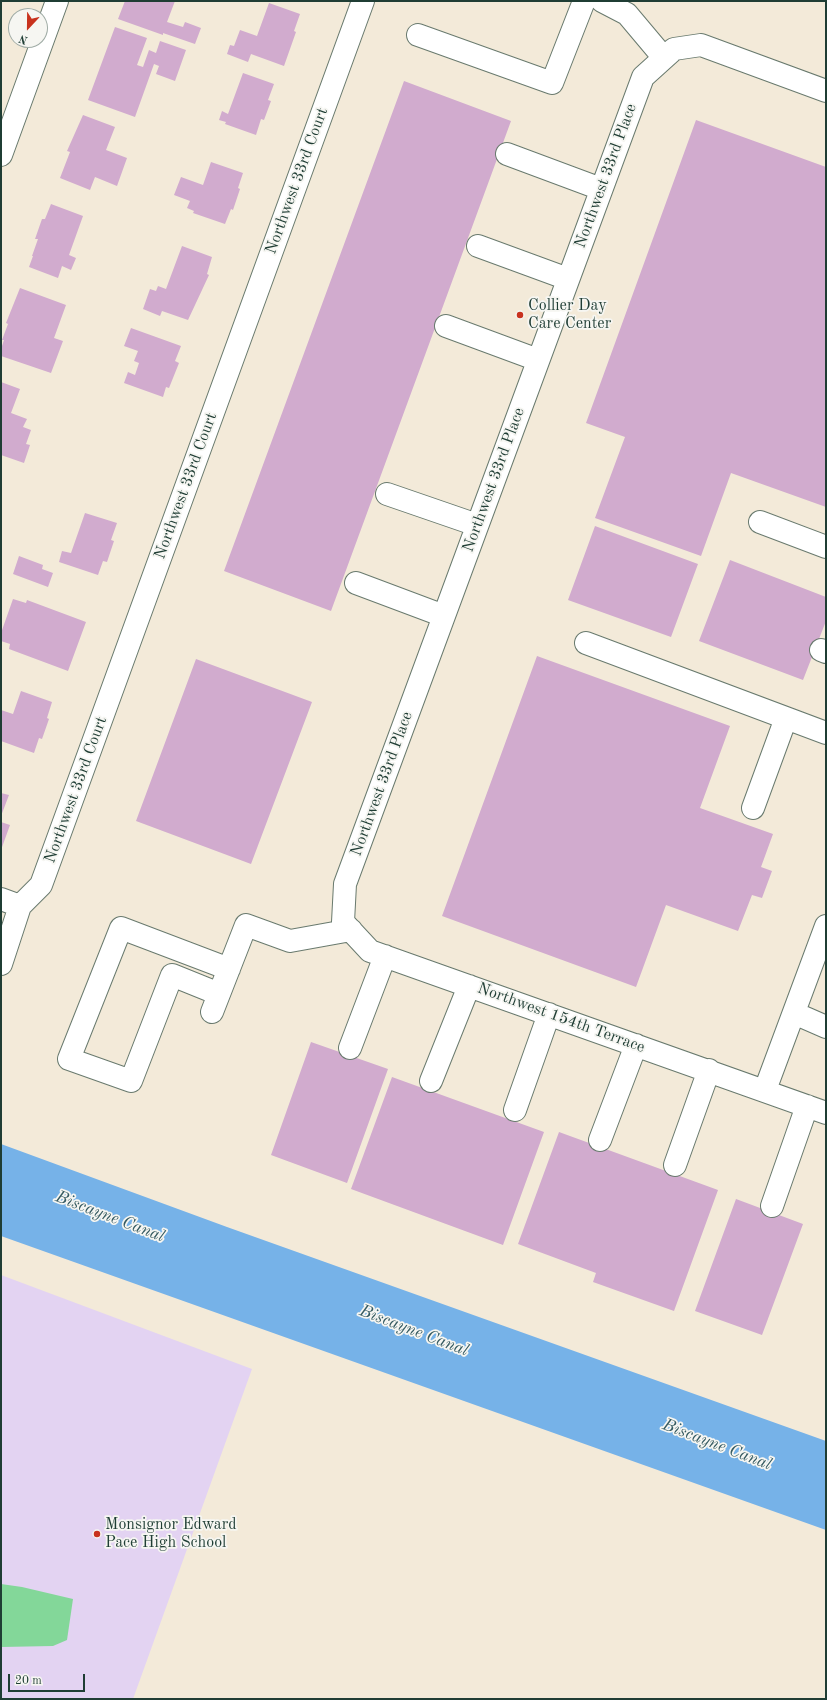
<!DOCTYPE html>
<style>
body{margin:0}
#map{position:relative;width:827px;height:1700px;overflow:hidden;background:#f3ead9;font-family:"Old Standard TT",serif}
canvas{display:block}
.frame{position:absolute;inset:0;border:2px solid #1f3d34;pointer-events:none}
.north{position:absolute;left:8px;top:8px;width:40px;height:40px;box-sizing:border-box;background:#f6f6f2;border:1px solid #a0aca6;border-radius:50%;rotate:202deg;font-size:11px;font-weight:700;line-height:16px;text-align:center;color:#1f3d34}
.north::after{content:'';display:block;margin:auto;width:14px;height:18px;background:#c8321e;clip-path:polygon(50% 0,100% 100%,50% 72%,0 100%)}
.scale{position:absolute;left:8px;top:1674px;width:77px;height:18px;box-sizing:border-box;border:2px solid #1f3d34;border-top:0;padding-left:5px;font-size:12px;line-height:14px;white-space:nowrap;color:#1f3d34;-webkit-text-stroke:3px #f6f6f2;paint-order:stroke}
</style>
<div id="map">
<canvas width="827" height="1700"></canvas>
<div class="frame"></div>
<div class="north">N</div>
<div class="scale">20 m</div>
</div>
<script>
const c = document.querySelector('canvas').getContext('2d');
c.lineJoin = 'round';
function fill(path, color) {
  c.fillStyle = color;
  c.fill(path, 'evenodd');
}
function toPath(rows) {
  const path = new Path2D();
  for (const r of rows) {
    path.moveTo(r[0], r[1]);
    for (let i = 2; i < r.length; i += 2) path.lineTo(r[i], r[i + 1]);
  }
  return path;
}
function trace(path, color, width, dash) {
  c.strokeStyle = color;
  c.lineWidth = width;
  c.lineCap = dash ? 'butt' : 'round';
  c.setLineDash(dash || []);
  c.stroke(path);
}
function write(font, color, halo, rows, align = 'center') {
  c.font = font + ' "Old Standard TT",serif';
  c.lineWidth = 3.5;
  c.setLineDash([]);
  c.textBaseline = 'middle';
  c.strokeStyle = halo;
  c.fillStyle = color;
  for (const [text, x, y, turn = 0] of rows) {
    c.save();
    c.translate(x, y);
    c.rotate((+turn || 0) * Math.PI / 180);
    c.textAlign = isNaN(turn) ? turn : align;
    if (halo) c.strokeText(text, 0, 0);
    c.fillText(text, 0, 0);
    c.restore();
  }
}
fill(toPath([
 [1,1275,252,1369,133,1699,1,1699]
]), '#e3d3f2');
fill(toPath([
 [1,1584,22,1587,73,1599,67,1640,53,1646,1,1647]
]), '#83d799');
fill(toPath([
 [1,1144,227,1227,826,1441,826,1530,1,1236]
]), '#76b2e8');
fill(toPath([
 [125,1,175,1,167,22,183,27,185,22,201,28,195,44,163,33,163,35,118,19],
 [269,3,300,14,294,31,296,32,284,66,251,54,248,62,227,54,230,45,234,46,240,30,257,36],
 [115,27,147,38,137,65,143,67,149,50,156,53,160,41,186,50,175,81,156,74,159,66,154,64,135,117,88,100],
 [243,73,274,84,268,100,271,101,264,120,261,119,256,135,225,124,226,122,219,120,222,111,228,114],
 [404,81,511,121,331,611,224,571],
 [83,115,115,127,106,150,127,158,117,186,95,177,90,190,60,178,70,152,67,151],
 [696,120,826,167,826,507,731,473,701,556,595,518,625,437,586,423],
 [211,162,243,173,238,188,240,189,233,210,231,209,225,224,193,213,194,211,187,208,190,201,174,195,181,177,203,185],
 [51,204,83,216,69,255,76,258,71,270,62,266,58,278,29,267,33,256,32,256,38,239,35,239,42,219,45,219],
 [182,246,212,257,207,274,209,275,188,320,162,311,160,316,143,309,150,289,156,291,158,286,166,289],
 [20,288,66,305,54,338,63,341,51,373,1,356,1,349,4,340,2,340,8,324,6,323],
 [131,328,181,346,175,361,179,363,169,388,166,387,163,397,124,383,128,372,135,375,139,363,134,361,138,351,124,346],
 [1,382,20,389,11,413,27,419,23,427,31,430,26,444,30,445,24,463,1,455],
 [85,513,117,523,111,540,114,541,107,562,103,561,98,575,59,562,62,551,71,553],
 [595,526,698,564,671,637,568,600],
 [19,556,43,565,42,569,53,573,48,587,13,574],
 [730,560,826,597,826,621,803,680,699,641],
 [13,599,26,603,27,600,86,622,68,671,9,649,10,644,1,641,1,633],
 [537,656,730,726,700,808,773,834,761,867,772,871,762,898,752,895,738,931,666,905,636,987,442,916],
 [196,659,312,702,251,864,136,821],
 [21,691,52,702,47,718,49,719,42,739,39,738,34,753,1,741,1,710,13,714],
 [1,793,9,795,1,816],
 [1,822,10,825,1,850],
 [311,1042,388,1069,347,1183,271,1155],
 [392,1077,544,1132,503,1245,351,1189],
 [559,1132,718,1190,674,1311,593,1282,596,1273,518,1244],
 [736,1199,803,1224,762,1335,695,1311]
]), '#d1abce');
const minor = toPath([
 [602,1,627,14,664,58],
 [418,35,552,83,584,1],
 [826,91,701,45,674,49,643,77,345,884,343,922,370,951,826,1113],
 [507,154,601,189],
 [1,155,57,1],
 [478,246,568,279],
 [446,326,538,360],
 [387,494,477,525],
 [760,522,826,547],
 [356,583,444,616],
 [586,643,826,733],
 [821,650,826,652],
 [753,808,786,718],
 [1,899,20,906],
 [1,964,20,906,41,885,363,1],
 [219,994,172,975,131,1081,69,1059,121,928,229,969],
 [212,1012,246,925,290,941,351,930],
 [794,1013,826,1027],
 [350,1048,385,956],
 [431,1081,469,986],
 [765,1090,826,926],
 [515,1110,549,1014],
 [600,1140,636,1045],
 [675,1165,709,1070],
 [772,1206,807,1106]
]);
trace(minor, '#697a6e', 24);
trace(minor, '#fff', 22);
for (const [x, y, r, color] of [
 [520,315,4,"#c8321e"],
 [97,1534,4,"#c8321e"]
]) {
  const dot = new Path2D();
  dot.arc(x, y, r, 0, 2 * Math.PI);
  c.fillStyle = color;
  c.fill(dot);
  trace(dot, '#f6f6f2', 1.5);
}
write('16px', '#1f3d34', '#f6f6f2', [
 ["Northwest 33rd Place",606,176,-70],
 ["Northwest 33rd Court",297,181,-70],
 ["Northwest 33rd Place",494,480,-70],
 ["Northwest 33rd Court",186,486,-70],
 ["Northwest 33rd Place",382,784,-70],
 ["Northwest 33rd Court",76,790,-70],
 ["Northwest 154th Terrace",561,1018,20]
]);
write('16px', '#1f3d34', '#f6f6f2', [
 ["Collier Day",528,306],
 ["Care Center",528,324],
 ["Monsignor Edward",105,1525],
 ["Pace High School",105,1543]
], 'left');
write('italic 17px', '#355a61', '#f6f6f2', [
 ["Biscayne Canal",110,1217,21],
 ["Biscayne Canal",414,1331,21],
 ["Biscayne Canal",717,1445,21]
]);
</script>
